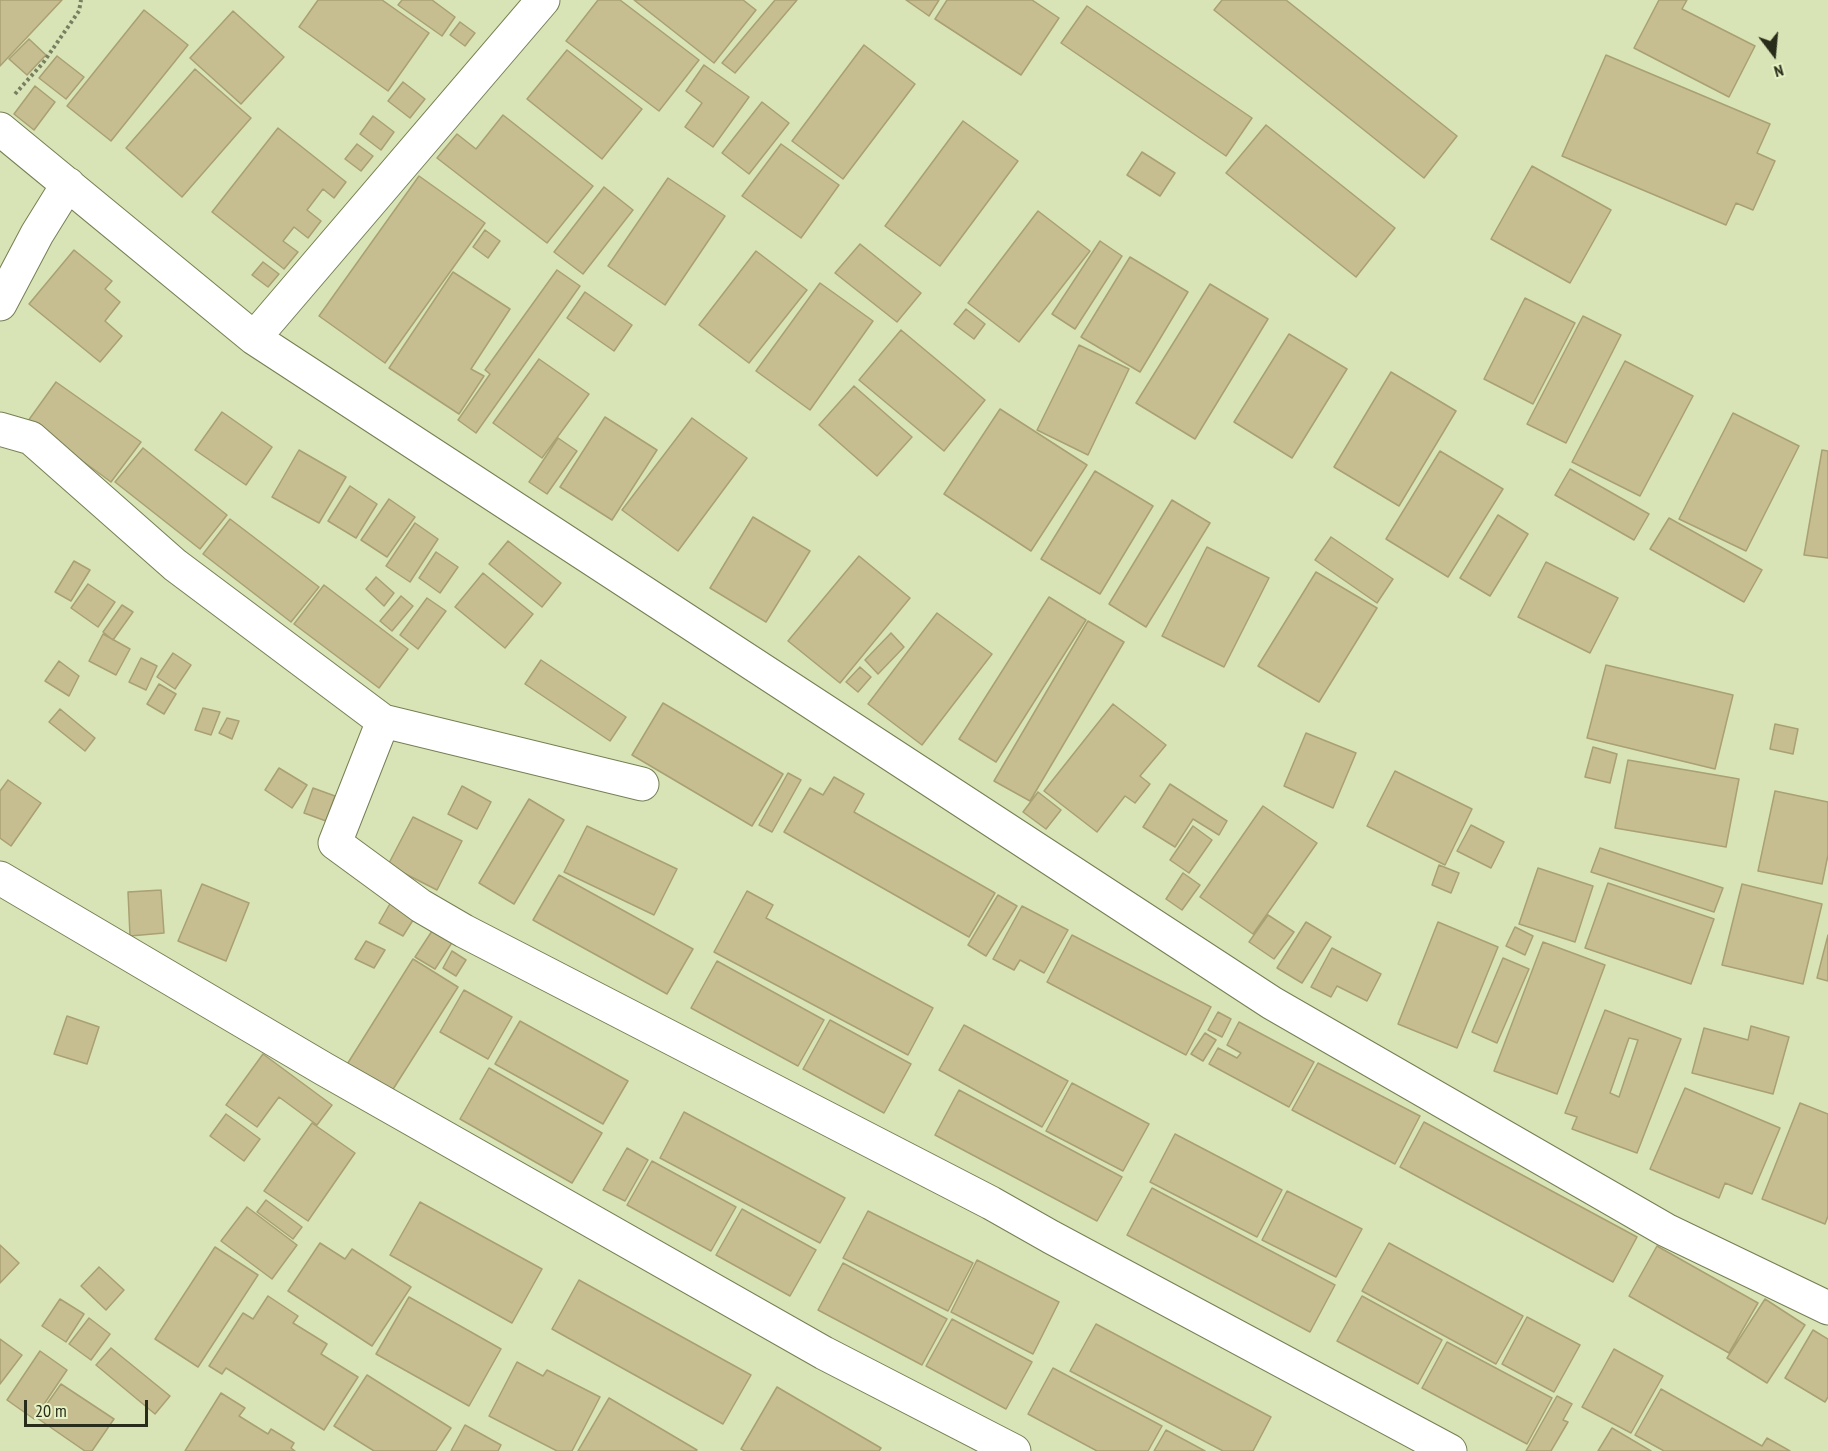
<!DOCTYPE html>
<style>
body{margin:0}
#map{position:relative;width:1828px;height:1451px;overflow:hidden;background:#d9e4b6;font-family:"PT Sans Narrow",sans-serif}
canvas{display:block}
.north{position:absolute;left:1744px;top:24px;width:60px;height:60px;-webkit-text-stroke:4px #e6f2c3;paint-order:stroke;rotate:164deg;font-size:16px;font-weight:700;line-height:24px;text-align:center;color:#282c1a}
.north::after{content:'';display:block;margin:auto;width:21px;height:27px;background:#282c1a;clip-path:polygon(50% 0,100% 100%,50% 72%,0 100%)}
.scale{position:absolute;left:24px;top:1400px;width:124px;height:27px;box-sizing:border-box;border:3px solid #282c1a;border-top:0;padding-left:8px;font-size:18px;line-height:21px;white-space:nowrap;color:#282c1a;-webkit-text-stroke:4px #e6f2c3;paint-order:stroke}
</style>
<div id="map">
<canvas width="1828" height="1451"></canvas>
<div class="north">N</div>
<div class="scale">20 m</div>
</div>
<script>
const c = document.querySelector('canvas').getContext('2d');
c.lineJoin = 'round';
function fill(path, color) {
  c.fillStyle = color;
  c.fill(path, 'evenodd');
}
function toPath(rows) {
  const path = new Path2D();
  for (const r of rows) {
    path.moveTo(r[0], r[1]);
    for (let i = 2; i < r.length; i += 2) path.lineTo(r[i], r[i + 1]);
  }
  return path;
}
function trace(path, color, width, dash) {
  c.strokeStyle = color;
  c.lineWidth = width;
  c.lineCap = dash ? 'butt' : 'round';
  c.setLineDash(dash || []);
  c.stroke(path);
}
const building = toPath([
 [0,0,62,0,0,66,0,0],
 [318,0,382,0,429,33,388,91,299,27,318,0],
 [402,0,432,0,455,17,442,36,398,5,402,0],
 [598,0,620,0,699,60,659,111,566,41,598,0],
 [634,0,743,0,756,10,714,63,634,0],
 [775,0,797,0,735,73,722,63,775,0],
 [906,0,939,0,929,16,906,0],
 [947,0,1032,0,1059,18,1021,75,935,19,947,0],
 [1222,0,1286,0,1457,136,1424,178,1214,10,1222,0],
 [1659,0,1687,0,1682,9,1755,46,1729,97,1634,48,1659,0],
 [1087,6,1252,118,1226,156,1061,43,1087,6],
 [144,10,188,45,111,141,67,106,144,10],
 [233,11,284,57,241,104,190,58,233,11],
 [460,22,475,33,465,46,450,35,460,22],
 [29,39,46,55,27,75,9,59,29,39],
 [864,45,915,84,843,179,792,141,864,45],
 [567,50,642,109,602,159,527,99,567,50],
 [1606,55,1770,124,1757,153,1775,161,1753,210,1736,203,1726,225,1562,156,1606,55],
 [57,56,84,77,66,99,39,78,57,56],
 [704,65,749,97,713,147,685,127,702,103,686,91,704,65],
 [195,69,251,118,182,197,126,148,195,69],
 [403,82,425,99,410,118,388,101,403,82],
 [35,86,55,102,34,130,14,114,35,86],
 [762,102,789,123,749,174,722,153,762,102],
 [503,115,593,186,547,243,437,158,457,134,476,149,503,115],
 [373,116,394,132,381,150,360,134,373,116],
 [963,121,1018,161,940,266,885,226,963,121],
 [1266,125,1395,228,1356,277,1226,173,1266,125],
 [278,128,346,182,334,198,323,189,307,210,321,221,308,238,294,227,283,241,298,252,284,269,212,212,278,128],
 [357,144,373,156,361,171,345,159,357,144],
 [781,144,839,185,801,238,742,196,781,144],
 [1142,152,1175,173,1160,196,1127,175,1142,152],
 [1532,166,1611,210,1570,283,1491,239,1532,166],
 [419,176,485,223,385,363,319,316,419,176],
 [668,178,725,216,665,305,608,266,668,178],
 [604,187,633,210,583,274,554,252,604,187],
 [1038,211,1090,251,1019,342,968,303,1038,211],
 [485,230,500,241,488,258,473,247,485,230],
 [1100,241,1122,256,1075,329,1052,314,1100,241],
 [860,244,921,293,897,322,835,273,860,244],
 [74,250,112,281,105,289,120,302,105,321,122,336,100,362,29,304,74,250],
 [756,251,807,290,749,363,699,325,756,251],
 [1130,257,1188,292,1140,372,1081,337,1130,257],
 [263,262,279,274,268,287,252,275,263,262],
 [557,270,580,286,476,433,458,420,490,374,485,370,557,270],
 [453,272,510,309,471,369,484,376,459,414,389,368,453,272],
 [820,283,873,321,810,410,756,371,820,283],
 [1210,284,1268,319,1195,439,1136,403,1210,284],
 [585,292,632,325,614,351,567,318,585,292],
 [1525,298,1575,323,1533,404,1484,379,1525,298],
 [966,309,985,324,974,339,954,324,966,309],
 [1583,316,1621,335,1566,443,1527,424,1583,316],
 [901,330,985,400,944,451,859,380,901,330],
 [1289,334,1347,369,1292,458,1234,422,1289,334],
 [1079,345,1129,369,1088,455,1037,430,1079,345],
 [539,359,589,394,542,458,493,423,539,359],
 [1625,361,1693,396,1640,496,1572,462,1625,361],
 [1391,372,1456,411,1399,506,1334,467,1391,372],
 [56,382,141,442,111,482,28,421,56,382],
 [854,386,912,437,877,476,819,425,854,386],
 [1000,409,1087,465,1031,551,944,494,1000,409],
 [222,412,272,447,246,485,195,450,222,412],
 [1733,413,1799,446,1746,551,1679,519,1733,413],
 [605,417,657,450,612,520,560,487,605,417],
 [692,418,747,458,678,551,622,510,692,418],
 [558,438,577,451,547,494,529,482,558,438],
 [143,448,227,515,200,549,115,482,143,448],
 [299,450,346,477,319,523,272,497,299,450],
 [1822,450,1828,451,1828,558,1804,555,1822,450],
 [1440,451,1503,489,1448,577,1386,539,1440,451],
 [1570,469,1649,514,1634,540,1555,495,1570,469],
 [1095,471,1153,506,1100,594,1041,559,1095,471],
 [350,486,377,504,356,538,328,521,350,486],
 [389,499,415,517,387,557,361,540,389,499],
 [1172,500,1210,523,1146,627,1109,604,1172,500],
 [1498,515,1528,534,1490,596,1460,578,1498,515],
 [753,517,810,551,766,622,710,588,753,517],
 [1669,518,1762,570,1744,602,1650,549,1669,518],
 [230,519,319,587,291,622,203,554,230,519],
 [415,523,438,539,410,582,386,566,415,523],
 [1331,537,1393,579,1377,603,1315,560,1331,537],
 [508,541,561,583,542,607,489,564,508,541],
 [1207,547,1269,578,1224,667,1162,636,1207,547],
 [436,552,458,567,440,593,419,578,436,552],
 [859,556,910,598,840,683,788,641,859,556],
 [74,561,90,570,71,601,55,592,74,561],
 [1546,562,1618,598,1590,653,1518,617,1546,562],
 [1316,572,1377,608,1319,702,1258,666,1316,572],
 [483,573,533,614,505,648,455,607,483,573],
 [376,577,394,593,384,606,366,589,376,577],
 [88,584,115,602,98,627,71,608,88,584],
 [324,585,408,649,379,688,294,624,324,585],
 [401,596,413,606,392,631,380,621,401,596],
 [1049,597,1086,620,996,762,959,739,1049,597],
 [427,598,446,611,418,649,400,635,427,598],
 [122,605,133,612,113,640,103,632,122,605],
 [937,613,992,654,922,745,868,704,937,613],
 [1088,621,1124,642,1030,801,994,781,1088,621],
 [891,633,904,647,878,674,865,660,891,633],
 [103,634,130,649,116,675,89,661,103,634],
 [173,653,191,665,175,689,157,677,173,653],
 [141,658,157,666,146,690,129,682,141,658],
 [541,660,626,717,610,741,525,684,541,660],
 [59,661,79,676,69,696,45,681,59,661],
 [1606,665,1733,695,1715,769,1587,738,1606,665],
 [860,667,871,677,858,692,846,682,860,667],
 [159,684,176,694,164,714,147,704,159,684],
 [663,703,783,774,752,826,632,755,663,703],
 [1113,704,1166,745,1140,776,1150,784,1135,803,1125,796,1097,832,1044,791,1113,704],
 [203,708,220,712,211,735,195,730,203,708],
 [60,709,95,738,85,751,49,722,60,709],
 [227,718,239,721,232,739,219,733,227,718],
 [1775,724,1798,729,1793,754,1770,749,1775,724],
 [1306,733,1356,753,1333,808,1284,786,1306,733],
 [1593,747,1617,754,1610,783,1585,777,1593,747],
 [1628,760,1739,779,1726,847,1615,828,1628,760],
 [279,768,307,785,292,808,265,790,279,768],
 [1395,771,1472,809,1445,865,1367,826,1395,771],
 [788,773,801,780,772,832,759,825,788,773],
 [834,777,864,794,854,812,995,893,969,937,784,832,810,788,823,795,834,777],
 [8,780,41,803,11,846,0,838,0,791,8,780],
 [1170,784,1227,821,1219,835,1193,819,1175,847,1143,827,1170,784],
 [462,786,491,802,477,829,448,814,462,786],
 [313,788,335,796,326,821,304,813,313,788],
 [1775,791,1828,802,1828,855,1822,884,1758,871,1775,791],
 [1038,792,1061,810,1046,829,1023,812,1038,792],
 [529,799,564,820,514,904,479,883,529,799],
 [1263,806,1317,843,1253,934,1200,897,1263,806],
 [413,817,462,841,437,890,388,865,413,817],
 [1471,825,1504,842,1491,868,1457,851,1471,825],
 [587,826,677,869,654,915,564,872,587,826],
 [1193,826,1212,840,1189,873,1170,860,1193,826],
 [1600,848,1723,888,1714,912,1591,872,1600,848],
 [1439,865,1459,873,1451,893,1432,885,1439,865],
 [1538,868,1593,886,1575,942,1519,924,1538,868],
 [1183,873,1200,885,1182,910,1166,899,1183,873],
 [559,875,693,949,667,994,533,920,559,875],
 [1608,883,1714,919,1691,984,1585,948,1608,883],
 [202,884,249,903,226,961,178,941,202,884],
 [1742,884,1822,904,1803,984,1722,965,1742,884],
 [161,890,164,933,130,936,128,892,161,890],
 [747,891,773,905,766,918,933,1008,908,1055,714,952,747,891],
 [998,895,1017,906,986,956,968,945,998,895],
 [391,902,415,917,403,936,379,923,391,902],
 [1022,906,1068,930,1044,973,1020,960,1014,970,993,959,1022,906],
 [1268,915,1294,932,1274,959,1249,942,1268,915],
 [1306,922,1331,937,1302,983,1277,968,1306,922],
 [1438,922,1498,947,1457,1048,1398,1024,1438,922],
 [1515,927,1533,936,1525,955,1506,946,1515,927],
 [434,928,453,941,435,969,415,957,434,928],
 [1072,935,1211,1007,1186,1055,1047,982,1072,935],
 [1828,935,1828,981,1817,978,1828,935],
 [366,941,385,950,374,968,355,959,366,941],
 [1543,942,1605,965,1557,1094,1494,1071,1543,942],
 [1332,948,1381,974,1367,1001,1337,986,1331,997,1311,987,1332,948],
 [452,951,466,960,456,976,443,968,452,951],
 [1503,958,1529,969,1497,1043,1472,1032,1503,958],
 [413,959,458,987,390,1094,346,1066,413,959],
 [717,961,824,1020,798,1066,691,1008,717,961],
 [464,990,512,1017,488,1059,440,1032,464,990],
 [1605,1010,1681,1039,1637,1153,1572,1129,1577,1117,1565,1113,1605,1010],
 [1629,1038,1638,1040,1619,1097,1610,1093,1629,1038],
 [1218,1012,1231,1019,1222,1037,1208,1030,1218,1012],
 [67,1016,99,1027,87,1064,54,1054,67,1016],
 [830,1020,911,1064,884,1113,803,1069,830,1020],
 [520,1021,628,1081,603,1124,495,1064,520,1021],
 [1239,1022,1314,1062,1289,1107,1209,1064,1218,1048,1237,1058,1241,1053,1227,1045,1239,1022],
 [964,1025,1068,1081,1042,1127,939,1070,964,1025],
 [1751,1026,1789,1037,1773,1094,1692,1073,1704,1028,1748,1040,1751,1026],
 [1205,1033,1216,1040,1203,1061,1191,1054,1205,1033],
 [263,1054,332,1105,317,1125,279,1097,257,1127,226,1105,263,1054],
 [1318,1063,1420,1116,1395,1164,1292,1110,1318,1063],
 [489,1068,602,1133,572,1183,460,1119,489,1068],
 [1072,1083,1149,1124,1123,1171,1046,1131,1072,1083],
 [1685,1088,1780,1128,1752,1194,1725,1183,1719,1198,1650,1169,1685,1088],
 [959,1090,1122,1177,1097,1221,935,1135,959,1090],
 [1800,1103,1828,1114,1828,1216,1825,1224,1762,1199,1800,1103],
 [684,1112,845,1198,820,1243,660,1158,684,1112],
 [226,1114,260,1139,244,1161,210,1136,226,1114],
 [1424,1122,1637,1237,1613,1282,1400,1167,1424,1122],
 [312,1123,355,1153,308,1221,264,1191,312,1123],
 [1175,1134,1282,1190,1257,1237,1150,1182,1175,1134],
 [627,1148,648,1160,625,1201,603,1190,627,1148],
 [652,1161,736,1207,711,1251,627,1205,652,1161],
 [1152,1188,1335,1285,1310,1332,1127,1235,1152,1188],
 [1287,1191,1362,1229,1336,1277,1262,1240,1287,1191],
 [266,1200,302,1227,293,1239,257,1212,266,1200],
 [420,1202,542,1269,512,1323,390,1255,420,1202],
 [247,1207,297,1245,272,1279,221,1241,247,1207],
 [742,1209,816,1250,790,1296,716,1255,742,1209],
 [868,1211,973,1263,948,1311,843,1258,868,1211],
 [320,1243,345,1259,352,1249,411,1287,372,1346,288,1291,320,1243],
 [1389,1243,1523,1316,1496,1364,1362,1291,1389,1243],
 [0,1245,19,1263,0,1283,0,1245],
 [1657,1246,1758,1303,1729,1353,1629,1296,1657,1246],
 [215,1247,258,1275,198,1367,155,1339,215,1247],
 [977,1260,1059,1302,1033,1354,951,1312,977,1260],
 [843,1263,947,1319,922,1365,818,1310,843,1263],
 [99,1267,124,1290,106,1310,81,1286,99,1267],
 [579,1280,751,1375,723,1424,552,1329,579,1280],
 [268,1296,298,1316,293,1323,327,1344,321,1354,358,1377,324,1430,226,1368,222,1374,209,1366,243,1313,253,1319,268,1296],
 [1362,1296,1442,1340,1418,1384,1337,1341,1362,1296],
 [409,1297,501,1349,469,1406,376,1354,409,1297],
 [60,1299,84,1314,66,1342,42,1326,60,1299],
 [1765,1299,1805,1325,1767,1383,1727,1358,1765,1299],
 [1527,1317,1580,1345,1554,1392,1502,1364,1527,1317],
 [89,1318,110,1334,91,1360,69,1344,89,1318],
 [952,1319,1032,1362,1006,1409,926,1366,952,1319],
 [1096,1324,1271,1417,1253,1451,1223,1451,1070,1371,1096,1324],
 [1813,1330,1828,1339,1828,1397,1825,1402,1785,1378,1813,1330],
 [0,1339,22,1355,0,1384,0,1339],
 [1447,1342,1552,1398,1527,1444,1422,1388,1447,1342],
 [111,1348,170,1396,155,1414,96,1365,111,1348],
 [1614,1349,1663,1376,1631,1433,1582,1407,1614,1349],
 [40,1351,67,1370,34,1419,7,1400,40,1351],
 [517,1362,543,1376,547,1370,600,1397,572,1451,557,1451,489,1416,517,1362],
 [1053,1368,1162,1426,1148,1451,1097,1451,1028,1414,1053,1368],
 [367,1375,451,1428,436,1451,374,1451,334,1426,367,1375],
 [61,1384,114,1419,92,1451,85,1451,37,1418,61,1384],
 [777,1387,881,1448,879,1451,745,1451,741,1449,777,1387],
 [1661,1389,1762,1446,1767,1438,1790,1451,1664,1451,1635,1435,1661,1389],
 [221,1393,245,1408,239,1416,268,1434,271,1429,294,1443,291,1448,295,1451,185,1451,221,1393],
 [1557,1396,1572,1404,1563,1420,1568,1422,1551,1451,1526,1451,1557,1396],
 [609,1398,697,1450,696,1451,578,1451,609,1398],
 [465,1425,501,1445,498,1451,451,1451,465,1425],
 [1612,1428,1651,1451,1598,1451,1612,1428],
 [1166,1430,1205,1451,1154,1451,1166,1430]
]);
fill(building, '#c6be90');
trace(building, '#a9a073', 1.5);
const street = toPath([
 [0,129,254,338,1272,1003,1666,1230,1828,1308],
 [0,304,37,234,68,184],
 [254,338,543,0],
 [0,429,31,438,175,565,383,721,642,784],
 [383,721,335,843,421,906,464,931,991,1203,1051,1237,1450,1451],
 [0,878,324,1069,824,1353,1014,1451]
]);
trace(street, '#757f54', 35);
trace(toPath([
 [15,94,43,63,79,11,81,0]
]), '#787f60', 4, [3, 3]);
trace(street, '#fff', 33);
</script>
